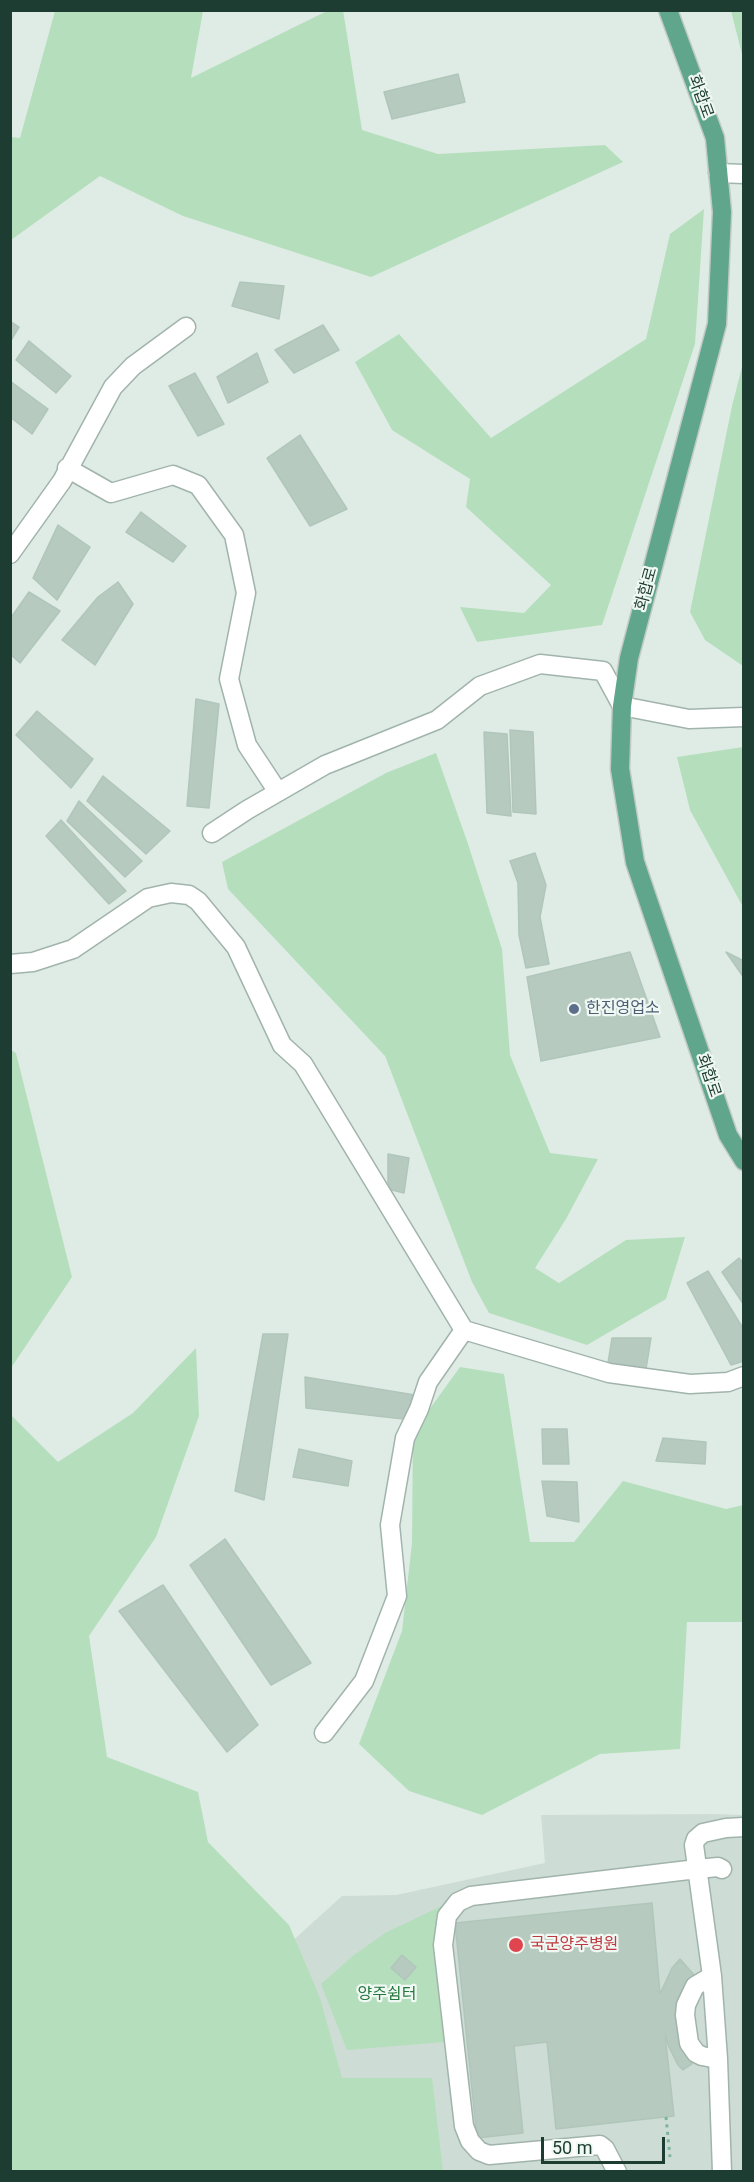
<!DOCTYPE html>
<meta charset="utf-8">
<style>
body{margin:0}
#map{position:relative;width:754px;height:2182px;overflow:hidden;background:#dfece5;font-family:Roboto,sans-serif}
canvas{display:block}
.frame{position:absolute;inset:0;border:12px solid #1e3d32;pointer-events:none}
.scale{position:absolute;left:541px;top:2137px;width:124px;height:27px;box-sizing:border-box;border:3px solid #1e3d32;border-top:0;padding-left:8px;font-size:18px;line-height:21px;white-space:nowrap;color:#1e3d32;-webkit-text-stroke:4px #f0f8f3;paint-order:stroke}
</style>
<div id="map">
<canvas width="754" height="2182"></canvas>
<div class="frame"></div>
<div class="scale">50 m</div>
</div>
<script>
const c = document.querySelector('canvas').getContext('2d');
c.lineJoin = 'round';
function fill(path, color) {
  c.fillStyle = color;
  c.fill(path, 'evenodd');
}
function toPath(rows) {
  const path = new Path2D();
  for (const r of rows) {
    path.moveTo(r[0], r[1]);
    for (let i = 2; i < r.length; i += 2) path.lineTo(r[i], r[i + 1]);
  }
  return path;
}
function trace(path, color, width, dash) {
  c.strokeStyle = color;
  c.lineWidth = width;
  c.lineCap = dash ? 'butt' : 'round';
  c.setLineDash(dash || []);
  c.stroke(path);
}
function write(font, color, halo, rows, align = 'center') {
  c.font = font + ' Roboto,"Noto Sans KR",sans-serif';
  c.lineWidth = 4.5;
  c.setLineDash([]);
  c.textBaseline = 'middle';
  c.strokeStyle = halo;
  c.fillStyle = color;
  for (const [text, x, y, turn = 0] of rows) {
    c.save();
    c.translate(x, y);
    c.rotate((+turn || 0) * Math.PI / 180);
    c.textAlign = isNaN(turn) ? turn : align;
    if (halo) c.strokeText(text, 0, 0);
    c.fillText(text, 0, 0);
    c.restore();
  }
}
fill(toPath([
 [715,1814,743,1815,743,2171,11,2172,10,2155,235,1993,342,1896,396,1895,545,1863,541,1815]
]), '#cddcd4');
fill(toPath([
 [343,10,362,130,438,154,605,145,623,162,371,277,183,216,100,176,11,240,11,137,20,138,55,11,203,11,191,78,327,11],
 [731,11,743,11,743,58],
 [704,209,695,344,602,625,477,642,460,607,524,613,551,585,466,507,470,479,392,430,355,362,399,334,491,438,646,339,670,234],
 [743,363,743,666,705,640,690,612,732,406],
 [743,747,744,747,743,907,690,810,677,757],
 [436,753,467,841,502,949,510,1055,550,1153,598,1159,566,1219,535,1268,559,1283,626,1240,685,1237,666,1299,587,1345,489,1313,472,1282,385,1056,228,889,222,862,386,773],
 [11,1050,16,1053,72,1277,11,1368],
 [196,1348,199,1416,156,1537,89,1636,107,1757,198,1792,208,1842,289,1925,320,1998,342,2078,432,2078,443,2171,11,2171,11,1415,58,1462,133,1413],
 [460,1367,504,1374,530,1542,574,1542,623,1481,726,1509,743,1505,743,1622,687,1622,680,1749,600,1754,482,1815,409,1791,359,1744,402,1631,412,1543,413,1432],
 [450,1902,435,1940,445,2042,347,2050,321,1984,354,1955,385,1933]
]), '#b5dfbc');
const building = toPath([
 [458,74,465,102,392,119,384,92,458,74],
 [240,282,284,286,279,319,232,306,240,282],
 [10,321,19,327,10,342,10,321],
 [323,325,339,350,294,373,275,350,323,325],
 [29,341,71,376,56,393,16,360,29,341],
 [257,353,268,382,228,403,217,377,257,353],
 [195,373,224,424,198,436,169,386,195,373],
 [10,381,48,409,32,434,10,417,10,381],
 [300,435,347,509,310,526,267,458,300,435],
 [141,512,186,546,173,562,126,532,141,512],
 [58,525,90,547,57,600,33,578,58,525],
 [118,582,133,604,95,665,62,640,98,597,118,582],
 [29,592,60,611,20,663,10,654,10,619,29,592],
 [196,699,219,704,209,808,187,806,196,699],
 [37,711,93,759,71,788,16,735,37,711],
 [510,730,533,732,536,814,513,812,510,730],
 [484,732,507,734,511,816,487,813,484,732],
 [103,776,170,831,146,854,87,801,103,776],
 [79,801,142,861,125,877,67,821,79,801],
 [61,820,126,891,109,904,46,836,61,820],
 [535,853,546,885,540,917,549,964,526,968,519,935,518,883,510,861,535,853],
 [630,952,660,1037,541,1061,527,977,630,952],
 [726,952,744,961,744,978,726,952],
 [388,1154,409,1158,404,1193,388,1189,388,1154],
 [739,1258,744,1264,744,1305,722,1272,739,1258],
 [708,1271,744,1330,744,1361,731,1365,687,1283,708,1271],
 [263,1334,288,1334,264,1500,235,1491,263,1334],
 [612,1338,651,1338,646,1369,608,1363,612,1338],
 [305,1377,415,1395,412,1420,306,1408,305,1377],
 [542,1429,567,1429,569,1464,543,1464,542,1429],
 [663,1438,706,1442,705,1464,656,1461,663,1438],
 [299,1449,352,1461,348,1486,293,1477,299,1449],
 [542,1481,577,1482,579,1522,547,1516,542,1481],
 [225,1539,311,1663,271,1685,190,1565,225,1539],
 [163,1585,258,1725,227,1752,119,1611,163,1585],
 [652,1903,660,1994,672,1968,680,1959,695,1976,680,1995,675,2014,682,2047,692,2064,683,2070,678,2065,669,2047,665,2034,674,2116,556,2129,547,2042,514,2046,523,2133,477,2138,455,1923,652,1903],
 [402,1955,416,1967,405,1980,391,1968,402,1955]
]);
fill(building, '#b7cac0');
trace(building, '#b1c6bb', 1.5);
const minor = toPath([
 [718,173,744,174],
 [67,468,111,493,173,475,198,485,234,535,246,593,229,679,247,745,278,792],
 [10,554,62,481,113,387,133,366,186,327],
 [212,833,247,810,325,765,437,720,480,686,540,664,603,671,622,706,689,719,744,717],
 [10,964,33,962,73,949,148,898,171,893,189,895,198,901,236,947,282,1045,303,1064,464,1330,609,1373,690,1384,728,1382,744,1376],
 [324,1733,364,1681,397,1596,390,1525,405,1438,419,1409,428,1382,464,1330],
 [712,1976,695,1986,686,2005,685,2015,689,2043,696,2053,702,2056,718,2059],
 [617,2172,605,2149,600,2145,489,2155,479,2151,470,2141,464,2126,443,1945,447,1916,458,1902,471,1896,697,1869,718,1867,722,1869],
 [722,2172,718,2059,712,1976,694,1845,696,1839,703,1833,726,1828,744,1827]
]);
const major = toPath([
 [668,10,715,138,722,212,717,324,629,658,622,706,620,769,635,862,728,1135,744,1161]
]);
trace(minor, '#a1b4ac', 21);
trace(major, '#c0c9c6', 21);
trace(toPath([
 [666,2117,670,2157]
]), '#7cb39c', 3, [3, 4.5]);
trace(minor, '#fff', 18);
trace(major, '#5fa68d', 18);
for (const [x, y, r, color] of [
 [574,1009,6,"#5c6f8a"],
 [516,1945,8,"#e0444e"]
]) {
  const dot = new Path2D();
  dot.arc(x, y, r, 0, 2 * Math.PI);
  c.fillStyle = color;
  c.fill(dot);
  trace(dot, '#f0f8f3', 2);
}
write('16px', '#1e3d32', '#f0f8f3', [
 ["화합로",700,97,70],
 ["화합로",647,589,-75],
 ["화합로",708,1076,71]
]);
write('16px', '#4e5e75', '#f0f8f3', [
 ["한진영업소",586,1009]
], 'left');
write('16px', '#be3a42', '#f0f8f3', [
 ["국군양주병원",530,1945]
], 'left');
write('16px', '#25783d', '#f0f8f3', [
 ["양주쉼터",387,1995]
]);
</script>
